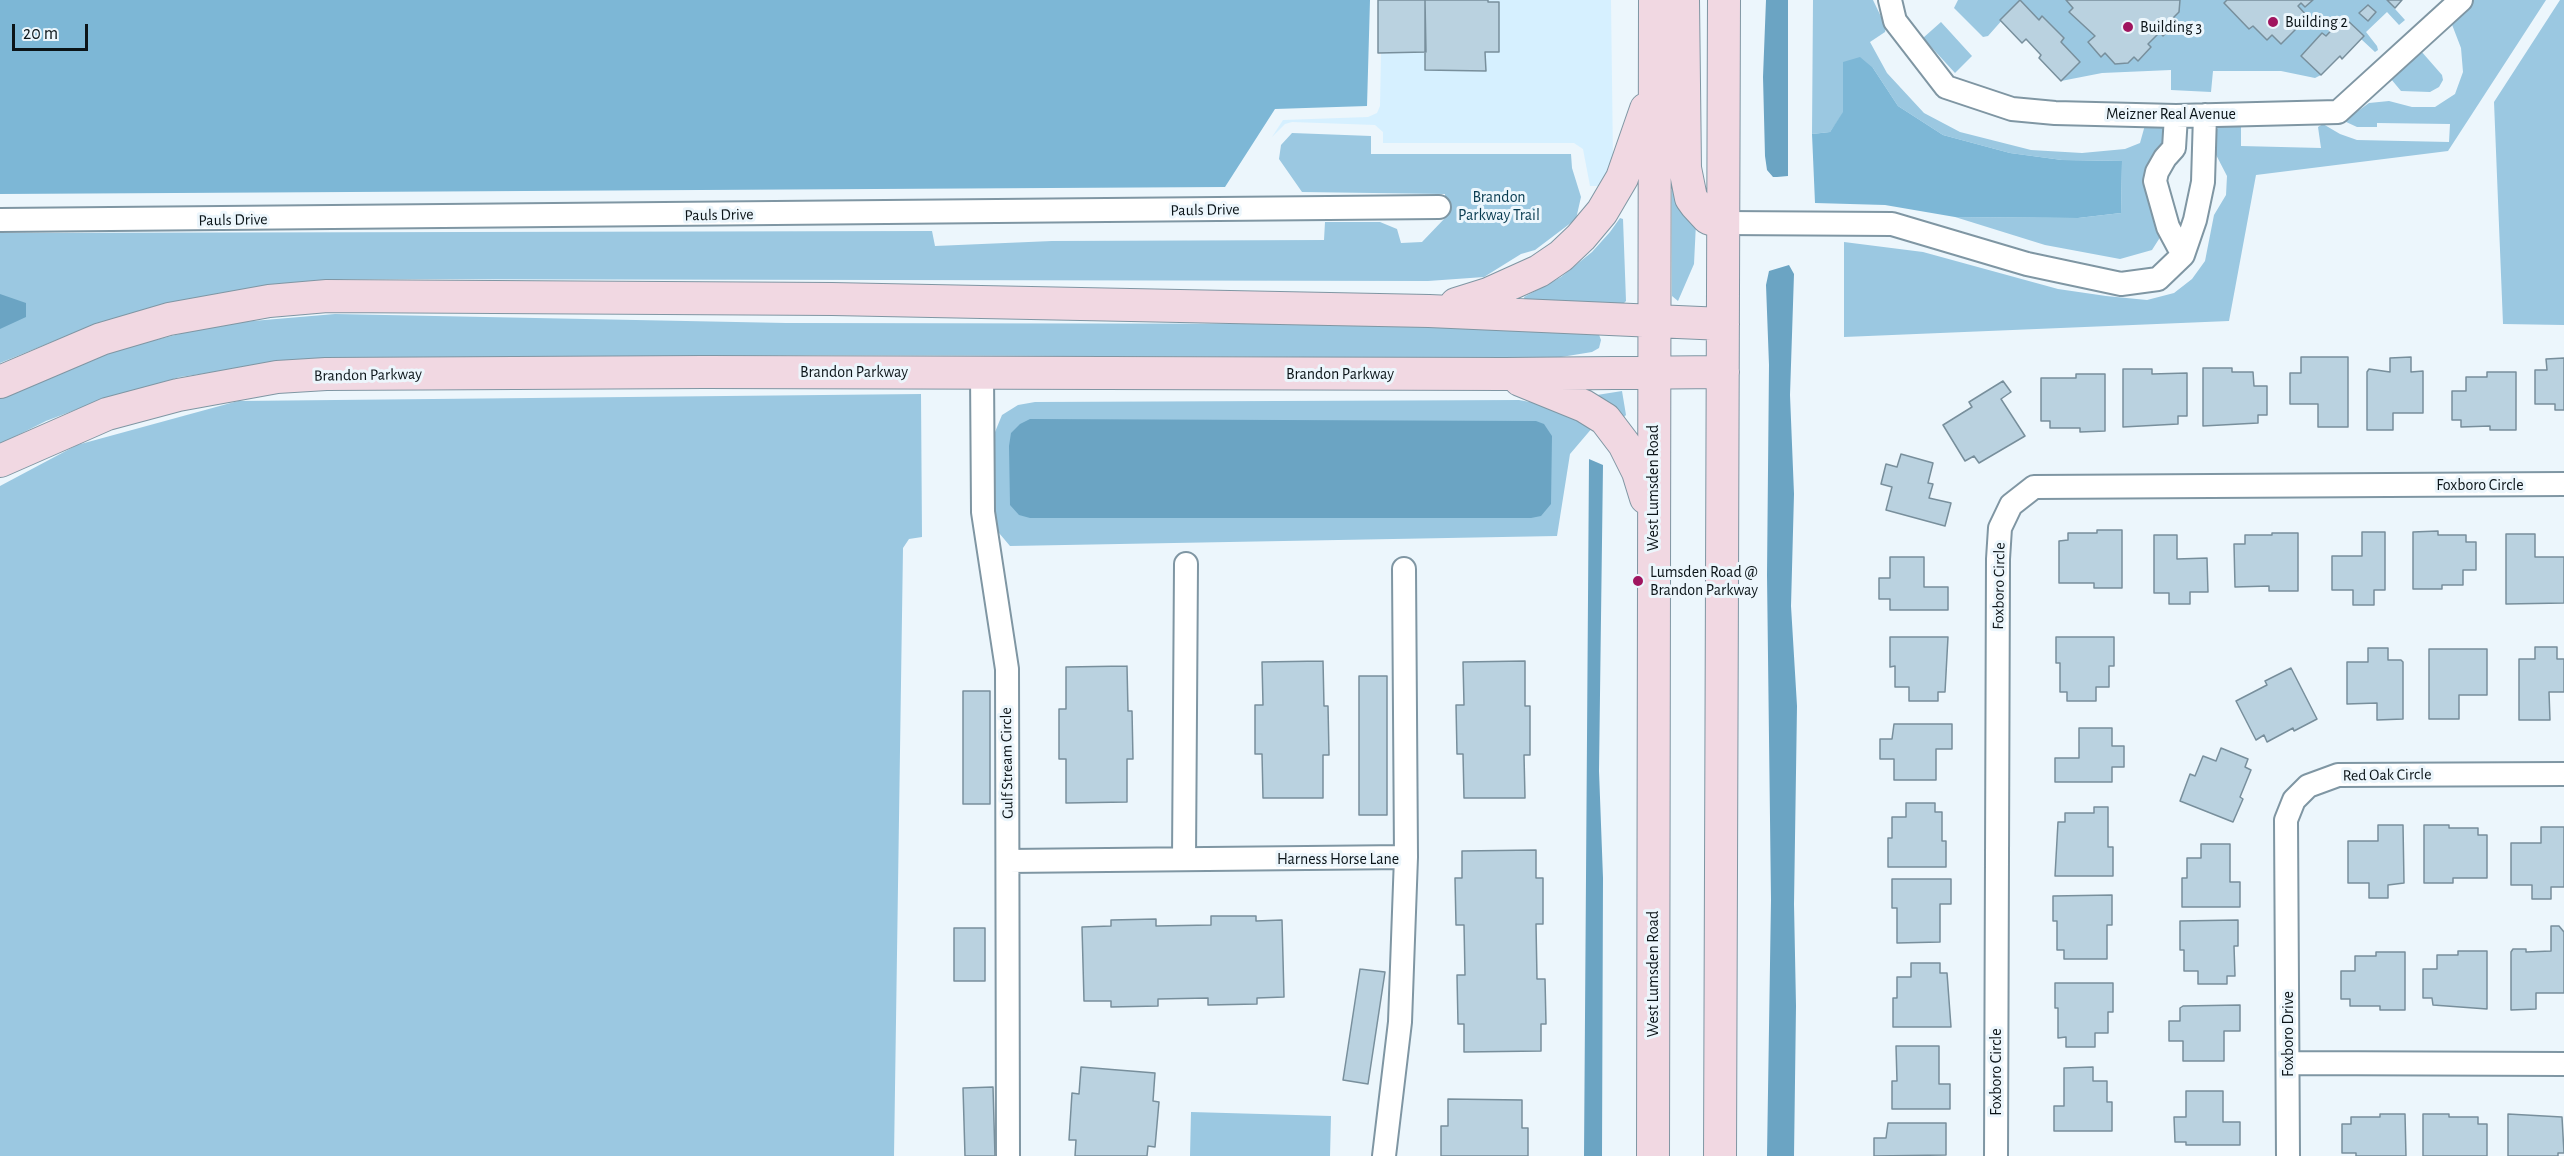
<!DOCTYPE html>
<style>
body{margin:0}
#map{position:relative;width:2564px;height:1156px;overflow:hidden;background:#ecf6fc;font-family:"Alegreya Sans",sans-serif}
canvas{display:block}
.scale{position:absolute;left:12px;top:24px;width:76px;height:27px;box-sizing:border-box;border:3px solid #0b1418;border-top:0;padding-left:8px;font-size:18px;line-height:21px;white-space:nowrap;color:#0b1418;-webkit-text-stroke:4px #ecf6fc;paint-order:stroke}
</style>
<div id="map">
<canvas width="2564" height="1156"></canvas>
<div class="scale">20 m</div>
</div>
<script>
const c = document.querySelector('canvas').getContext('2d');
c.lineJoin = 'round';
function fill(path, color) {
  c.fillStyle = color;
  c.fill(path, 'evenodd');
}
function toPath(rows) {
  const path = new Path2D();
  for (const r of rows) {
    path.moveTo(r[0], r[1]);
    for (let i = 2; i < r.length; i += 2) path.lineTo(r[i], r[i + 1]);
  }
  return path;
}
function trace(path, color, width, dash) {
  c.strokeStyle = color;
  c.lineWidth = width;
  c.lineCap = dash ? 'butt' : 'round';
  c.setLineDash(dash || []);
  c.stroke(path);
}
function write(font, color, halo, rows, align = 'center') {
  c.font = font + ' "Alegreya Sans",sans-serif';
  c.lineWidth = 6;
  c.setLineDash([]);
  c.textBaseline = 'middle';
  c.strokeStyle = halo;
  c.fillStyle = color;
  for (const [text, x, y, turn = 0] of rows) {
    c.save();
    c.translate(x, y);
    c.rotate((+turn || 0) * Math.PI / 180);
    c.textAlign = isNaN(turn) ? turn : align;
    if (halo) c.strokeText(text, 0, 0);
    c.fillText(text, 0, 0);
    c.restore();
  }
}
fill(toPath([
 [1382,0,1611,0,1613,161,1601,186,1590,186,1583,149,1574,143,1383,143,1383,132,1375,125,1292,122,1285,124,1272,137,1283,120,1368,117,1377,113,1380,106]
]), '#d6f0ff');
fill(toPath([
 [1813,0,1873,0,1886,27,1885,32,1870,42,1887,73,1924,113,1960,132,2031,150,2082,153,2125,149,2140,143,2145,125,2163,125,2168,132,2165,144,2151,157,2145,178,2148,200,2160,220,2159,239,2152,250,2120,259,2045,245,1955,217,2078,218,2121,213,2122,161,2062,160,2010,153,1943,135,1898,106,1873,68,1843,62,1844,112,1830,132,1812,134],
 [1958,0,2387,0,2405,20,2399,25,2387,12,2366,32,2377,46,2378,50,2375,52,2361,39,2364,36,2344,17,2326,36,2322,34,2301,56,2321,75,2315,78,2281,71,2213,71,2211,92,2171,90,2171,70,2102,73,2061,81,2080,62,2061,42,2064,38,2042,16,2039,20,2019,1,1988,36,1983,37,1954,8],
 [2469,0,2546,0,2448,151,2256,175,2229,321,1844,337,1844,242,1923,252,2058,289,2106,296,2147,300,2174,293,2192,279,2205,261,2214,215,2226,195,2227,176,2212,147,2212,134,2222,124,2241,126,2241,146,2321,148,2318,127,2323,124,2340,134,2357,140,2449,142,2450,124,2377,123,2377,127,2357,127,2344,121,2369,103,2389,101,2412,107,2435,107,2455,94,2463,72,2461,48,2451,22],
 [2560,0,2564,0,2564,325,2503,324,2494,102],
 [1941,22,1972,56,1955,73,1923,38],
 [2421,51,2442,75,2443,80,2439,87,2430,92,2401,91,2391,79],
 [1292,133,1371,136,1371,154,1571,154,1572,168,1581,197,1576,219,1535,250,1521,254,1484,277,1428,281,345,279,232,291,101,322,0,363,0,233,932,231,935,246,1052,241,1324,240,1325,222,1380,222,1397,229,1401,243,1422,242,1445,218,1445,194,1302,192,1279,159,1281,145],
 [1672,135,1696,223,1694,264,1678,301,1672,296],
 [1620,218,1623,219,1626,301,1623,304,1525,302,1524,297,1561,277,1592,252,1610,232],
 [335,314,786,323,1391,324,1598,332,1601,340,1599,348,1592,352,1555,358,811,355,305,359,180,377,96,402,46,421,0,444,0,397,51,375,124,348,199,329,241,322],
 [1622,391,1626,415,1623,418,1597,395],
 [921,394,922,537,909,539,903,548,894,1156,0,1156,0,486,77,445,238,401],
 [1519,400,1562,408,1593,427,1570,454,1557,536,1010,546,999,533,993,518,995,432,1002,415,1018,405,1035,402],
 [1191,1112,1331,1116,1330,1156,1190,1156]
]), '#9bc8e1');
fill(toPath([
 [0,0,1370,0,1367,106,1275,109,1225,187,0,194],
 [1860,57,1873,68,1898,106,1943,135,2010,153,2062,160,2122,161,2121,213,2078,218,1955,217,1885,205,1815,203,1812,134,1830,132,1843,112,1843,62]
]), '#7db7d6');
fill(toPath([
 [1766,0,1788,0,1788,176,1777,177,1773,177,1767,170,1765,156,1763,77],
 [1789,265,1794,274,1790,395,1794,494,1791,606,1797,706,1794,904,1796,1006,1794,1156,1767,1156,1771,900,1767,575,1769,365,1766,285,1769,271],
 [0,294,26,303,26,317,0,329],
 [1030,419,1536,421,1544,424,1552,436,1551,504,1541,516,1531,518,1030,518,1019,515,1010,505,1009,446,1011,433,1020,424],
 [1589,459,1603,465,1599,771,1603,878,1602,1156,1584,1156]
]), '#6ba4c3');
const building = toPath([
 [1378,0,1425,0,1426,52,1378,53,1378,0],
 [1425,0,1488,0,1488,2,1499,2,1499,52,1485,52,1486,71,1425,70,1425,0],
 [2020,0,2039,20,2042,16,2064,38,2061,42,2080,62,2061,81,2039,58,2041,55,2026,39,2022,43,2000,20,2020,0],
 [2066,0,2180,0,2179,12,2173,18,2177,22,2163,36,2160,32,2148,44,2151,47,2138,61,2134,57,2128,63,2115,64,2105,53,2101,57,2088,42,2095,36,2069,12,2073,8,2066,0],
 [2227,0,2313,0,2305,7,2301,3,2298,6,2308,17,2281,44,2272,35,2267,40,2253,26,2249,29,2224,3,2227,0],
 [2387,0,2402,0,2395,8,2387,0],
 [2368,5,2376,12,2368,21,2359,13,2368,5],
 [2344,17,2364,36,2342,59,2340,56,2321,75,2301,56,2322,33,2326,36,2344,17],
 [2301,357,2348,357,2348,427,2318,427,2318,404,2290,404,2290,373,2301,373,2301,357],
 [2411,357,2411,372,2423,371,2423,413,2393,413,2393,430,2367,430,2367,372,2369,369,2390,372,2390,358,2411,357],
 [2564,358,2564,410,2555,410,2555,404,2535,404,2535,370,2547,370,2546,359,2564,358],
 [2203,368,2232,368,2232,372,2253,372,2254,386,2267,386,2267,415,2258,415,2258,423,2203,426,2203,368],
 [2123,369,2152,369,2152,374,2187,373,2187,416,2178,416,2178,424,2123,427,2123,369],
 [2487,372,2516,372,2516,430,2490,430,2490,426,2461,427,2461,420,2452,420,2452,391,2466,391,2466,377,2487,377,2487,372],
 [2076,374,2105,374,2105,431,2080,432,2080,428,2050,428,2050,421,2041,421,2041,378,2076,378,2076,374],
 [2003,381,2011,392,2001,399,2025,436,1979,463,1974,456,1965,461,1943,425,1972,407,1969,402,2003,381],
 [1901,454,1933,463,1928,483,1933,484,1929,498,1951,503,1945,526,1886,510,1892,487,1881,484,1886,464,1897,467,1901,454],
 [2097,530,2122,530,2122,588,2094,588,2094,583,2059,583,2059,541,2068,540,2068,533,2097,533,2097,530],
 [2438,531,2438,535,2466,535,2466,542,2476,542,2476,570,2463,570,2463,585,2442,585,2442,589,2413,589,2413,532,2438,531],
 [2362,532,2385,532,2385,590,2374,590,2374,605,2353,605,2353,590,2332,590,2332,556,2362,556,2362,532],
 [2272,533,2298,533,2298,591,2269,591,2269,586,2235,587,2234,544,2245,544,2245,535,2272,535,2272,533],
 [2506,534,2535,534,2535,557,2564,557,2564,603,2506,604,2506,534],
 [2154,535,2177,535,2177,559,2207,558,2208,592,2190,592,2190,604,2169,604,2169,593,2154,593,2154,535],
 [1890,557,1924,557,1924,587,1948,587,1948,610,1890,610,1890,599,1879,599,1879,578,1890,578,1890,557],
 [1890,637,1948,637,1945,692,1938,692,1938,701,1909,701,1909,687,1895,687,1895,666,1890,667,1890,637],
 [2056,637,2114,637,2114,666,2109,666,2109,687,2096,687,2096,701,2067,701,2067,692,2060,692,2060,663,2056,663,2056,637],
 [2535,647,2557,647,2557,659,2564,659,2564,692,2549,692,2550,720,2519,720,2519,659,2535,659,2535,647],
 [2368,648,2388,648,2388,660,2401,660,2403,662,2403,719,2377,720,2377,703,2347,704,2347,662,2368,662,2368,648],
 [2429,649,2487,649,2487,695,2459,695,2459,719,2429,719,2429,649],
 [1323,661,1324,706,1328,706,1329,755,1323,755,1323,798,1263,798,1262,754,1255,754,1255,705,1263,705,1262,662,1323,661],
 [1525,661,1525,706,1530,706,1530,755,1524,755,1525,798,1464,798,1463,754,1457,754,1456,705,1464,705,1463,662,1525,661],
 [1127,666,1128,711,1132,711,1133,759,1127,759,1127,802,1066,803,1066,759,1059,759,1059,709,1066,709,1066,667,1127,666],
 [2291,668,2317,719,2294,731,2293,728,2267,742,2264,735,2256,740,2236,701,2267,685,2265,681,2291,668],
 [1359,676,1387,676,1387,815,1359,815,1359,676],
 [963,691,990,691,990,804,963,804,963,691],
 [1894,724,1952,724,1952,749,1936,749,1936,780,1894,780,1894,759,1880,759,1880,739,1892,739,1894,724],
 [2079,728,2112,728,2112,746,2124,746,2124,767,2112,767,2112,782,2055,782,2055,758,2079,758,2079,728],
 [2221,748,2248,759,2245,767,2251,770,2240,797,2243,799,2233,822,2180,801,2190,774,2195,776,2203,756,2216,761,2221,748],
 [1906,803,1935,803,1935,812,1942,812,1942,841,1946,841,1946,867,1888,867,1888,838,1892,838,1892,817,1906,817,1906,803],
 [2094,807,2108,807,2108,847,2113,847,2113,876,2055,876,2058,822,2065,822,2065,813,2094,813,2094,807],
 [2378,825,2403,825,2404,883,2388,885,2388,898,2369,898,2369,883,2348,883,2348,841,2378,841,2378,825],
 [2424,825,2449,825,2449,828,2478,828,2478,835,2487,835,2487,878,2453,878,2453,883,2424,883,2424,825],
 [2541,827,2564,827,2564,887,2551,887,2551,899,2532,899,2532,885,2511,885,2511,843,2541,843,2541,827],
 [2201,844,2230,844,2230,882,2240,882,2240,907,2182,907,2182,878,2187,878,2187,858,2201,858,2201,844],
 [1536,850,1536,878,1543,878,1543,924,1536,924,1537,979,1545,979,1546,1024,1541,1024,1541,1051,1464,1052,1464,1024,1458,1024,1457,975,1465,975,1464,925,1456,925,1455,878,1462,878,1462,851,1536,850],
 [1892,879,1951,879,1951,904,1940,904,1940,942,1897,943,1897,908,1892,908,1892,879],
 [2112,895,2112,925,2107,925,2107,959,2064,959,2064,950,2057,950,2057,921,2053,921,2053,896,2112,895],
 [1211,916,1256,916,1256,921,1282,920,1284,997,1257,998,1257,1004,1208,1005,1208,998,1158,999,1158,1006,1111,1007,1111,1001,1084,1001,1082,927,1111,926,1111,920,1156,919,1156,926,1211,925,1211,916],
 [2238,920,2238,946,2234,946,2235,976,2227,976,2227,984,2198,984,2198,971,2184,971,2184,950,2180,950,2180,921,2238,920],
 [2551,926,2559,926,2564,932,2564,993,2536,993,2536,1009,2511,1010,2511,952,2513,949,2526,949,2526,952,2551,951,2551,926],
 [954,928,985,928,985,981,954,981,954,928],
 [2458,951,2487,951,2487,1009,2433,1005,2432,998,2423,998,2423,969,2437,969,2437,955,2458,955,2458,951],
 [2376,952,2405,952,2405,1010,2380,1010,2380,1006,2350,1006,2350,999,2341,999,2341,971,2355,971,2355,956,2376,956,2376,952],
 [1911,963,1940,963,1940,973,1947,973,1951,1027,1893,1027,1893,998,1897,998,1897,977,1911,977,1911,963],
 [1360,969,1385,972,1368,1084,1343,1080,1360,969],
 [2055,983,2113,983,2113,1012,2108,1012,2108,1033,2095,1033,2095,1047,2066,1047,2066,1037,2058,1038,2058,1008,2055,1008,2055,983],
 [2240,1005,2240,1031,2224,1031,2224,1061,2183,1061,2183,1041,2169,1041,2169,1021,2180,1021,2180,1008,2183,1006,2240,1005],
 [1896,1046,1939,1046,1939,1084,1950,1084,1950,1109,1892,1109,1892,1081,1897,1081,1896,1046],
 [1081,1067,1155,1073,1153,1101,1159,1102,1155,1147,1148,1146,1147,1156,1075,1156,1076,1140,1069,1140,1072,1093,1079,1094,1081,1067],
 [2093,1067,2093,1081,2107,1081,2107,1102,2112,1102,2112,1131,2054,1131,2054,1106,2064,1106,2064,1068,2093,1067],
 [993,1087,995,1156,965,1156,963,1088,993,1087],
 [2186,1091,2223,1091,2223,1122,2240,1122,2240,1145,2186,1145,2186,1142,2175,1142,2174,1117,2186,1117,2186,1091],
 [1448,1099,1522,1100,1522,1128,1528,1128,1528,1156,1441,1156,1441,1126,1448,1126,1448,1099],
 [2380,1114,2405,1114,2406,1156,2356,1156,2356,1153,2342,1153,2342,1124,2351,1124,2351,1117,2380,1117,2380,1114],
 [2423,1114,2449,1114,2449,1117,2478,1117,2478,1124,2487,1124,2487,1156,2423,1156,2423,1114],
 [2508,1114,2562,1117,2564,1153,2558,1153,2558,1156,2508,1156,2508,1114],
 [1888,1123,1946,1123,1946,1155,1874,1156,1874,1138,1886,1138,1888,1123]
]);
fill(building, '#bad2e0');
trace(building, '#788f9c', 1.5);
const minor = toPath([
 [1890,0,1895,21,1946,87,2012,109,2055,113,2176,116,2338,112,2461,0],
 [2176,116,2174,148,2165,158,2157,172,2155,181,2168,227,2183,255],
 [0,220,1439,207],
 [1723,223,1892,224,2027,264,2121,284,2158,279,2183,255,2195,220,2203,182,2205,115],
 [982,373,983,512,1007,669,1008,1156],
 [1404,569,1406,857],
 [1184,859,1186,564],
 [1008,861,1406,857,1400,1022,1384,1156],
 [2288,1063,2564,1064],
 [1996,1156,1998,559,2000,528,2011,505,2034,487,2564,484],
 [2288,1156,2286,820,2294,800,2308,786,2338,775,2564,774]
]);
const secondary = toPath([
 [1683,0,1685,168,1691,198,1696,205,1708,218,1723,223],
 [1456,304,1488,294,1539,271,1561,256,1581,237,1602,212,1622,178,1646,109],
 [1520,380,1584,406,1605,419,1624,444,1638,472,1646,498],
 [0,382,101,339,169,319,269,301,327,296,832,299,1429,311,1723,324],
 [0,461,107,414,178,395,277,377,326,374,704,372,1505,374,1723,372],
 [1653,1156,1655,0],
 [1720,1156,1724,0]
]);
trace(minor, '#7f96a3', 26);
trace(secondary, '#7f96a3', 34);
trace(minor, '#fff', 22);
trace(secondary, '#f1d8e2', 32);
for (const [x, y, r, color] of [
 [2273,22,6,"#a0155f"],
 [2128,27,6,"#a0155f"],
 [1638,581,6,"#a0155f"]
]) {
  const dot = new Path2D();
  dot.arc(x, y, r, 0, 2 * Math.PI);
  c.fillStyle = color;
  c.fill(dot);
  trace(dot, '#ecf6fc', 2);
}
write('16px', '#0b1418', '#ecf6fc', [
 ["Building 2",2285,22],
 ["Building 3",2140,27],
 ["Lumsden Road @",1650,572],
 ["Brandon Parkway",1650,590]
], 'left');
write('16px', '#0b1418', '#ecf6fc', [
 ["Meizner Real Avenue",2171,114],
 ["Pauls Drive",1205,210,-1],
 ["Pauls Drive",719,215,-1],
 ["Pauls Drive",233,220,-1],
 ["Brandon Parkway",854,372],
 ["Brandon Parkway",1340,374],
 ["Brandon Parkway",368,375,-1],
 ["Foxboro Circle",2480,485],
 ["West Lumsden Road",1653,488,-90],
 ["Foxboro Circle",1999,586,-89],
 ["Gulf Stream Circle",1007,763,-91],
 ["Red Oak Circle",2387,775,-1],
 ["Harness Horse Lane",1338,859],
 ["West Lumsden Road",1653,974,-90],
 ["Foxboro Drive",2288,1034,-90],
 ["Foxboro Circle",1996,1072,-90]
]);
write('16px', '#083b50', '#ecf6fc', [
 ["Brandon",1499,197],
 ["Parkway Trail",1499,215]
]);
</script>
